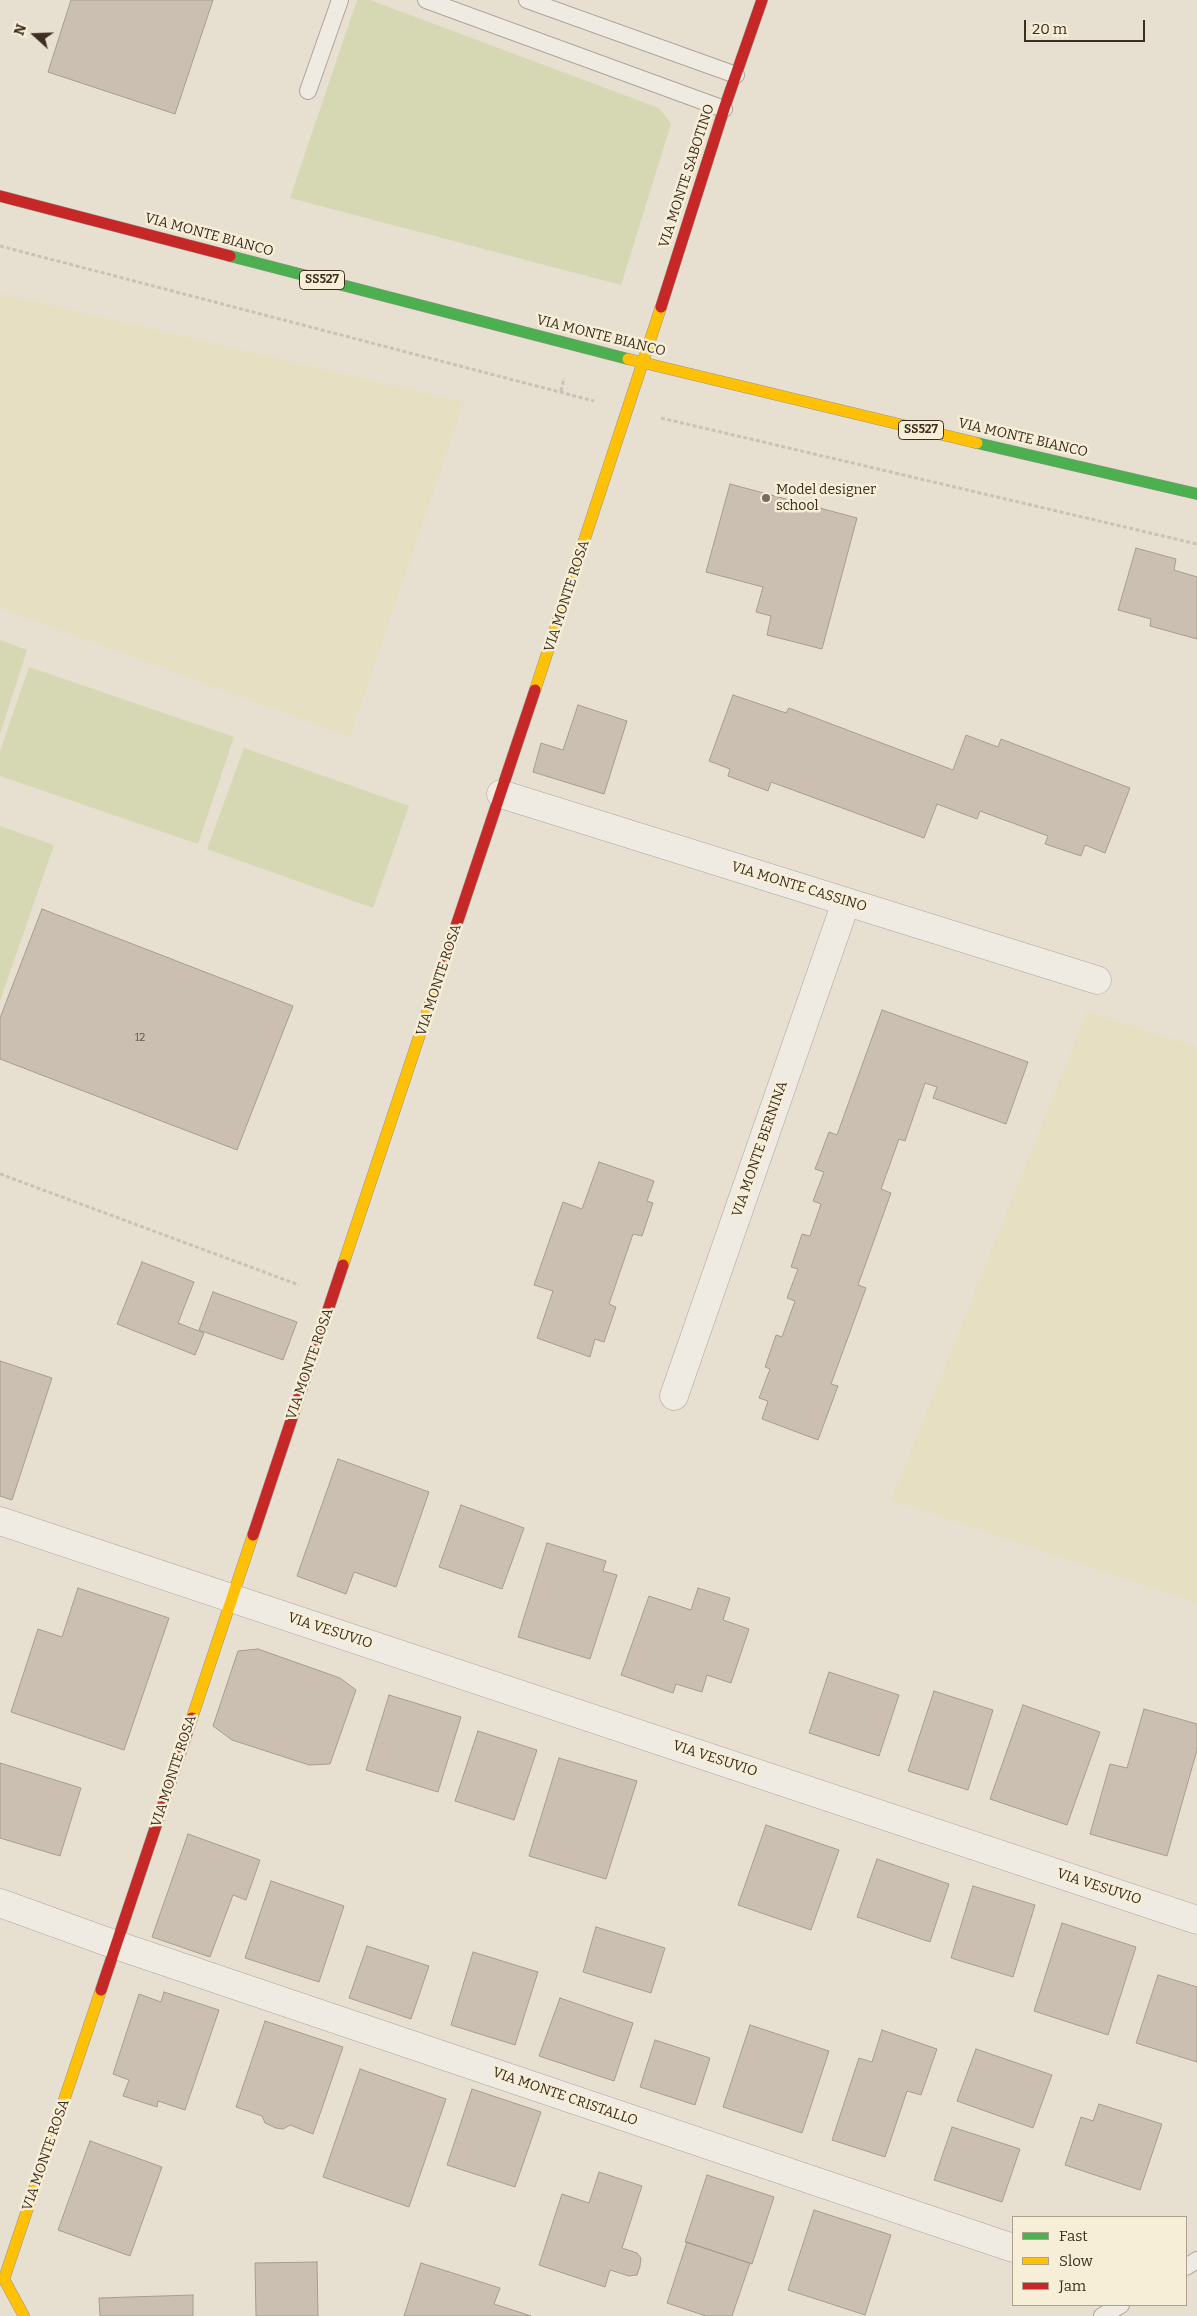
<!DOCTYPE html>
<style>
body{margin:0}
#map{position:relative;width:1197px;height:2316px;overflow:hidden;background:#e7e0d1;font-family:Bitter,serif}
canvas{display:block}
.legend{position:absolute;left:1012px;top:2216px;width:175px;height:90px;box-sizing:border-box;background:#f7eed8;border:1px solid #ada18e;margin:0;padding:6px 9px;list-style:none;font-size:15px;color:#3d2e20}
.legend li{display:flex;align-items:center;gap:10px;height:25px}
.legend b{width:25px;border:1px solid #ada18e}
.north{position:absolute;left:10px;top:10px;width:50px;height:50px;-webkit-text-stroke:4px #f7eed8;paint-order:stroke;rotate:290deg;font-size:14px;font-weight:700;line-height:20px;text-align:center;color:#3d2e20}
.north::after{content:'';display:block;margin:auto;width:18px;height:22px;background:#3d2e20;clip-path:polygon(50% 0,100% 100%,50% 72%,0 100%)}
.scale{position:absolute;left:1024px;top:20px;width:121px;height:22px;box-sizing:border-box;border:2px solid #3d2e20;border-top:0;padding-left:6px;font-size:15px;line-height:18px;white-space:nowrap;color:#3d2e20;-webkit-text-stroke:4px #f7eed8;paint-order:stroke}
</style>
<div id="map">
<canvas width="1197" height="2316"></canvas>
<ul class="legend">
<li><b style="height:6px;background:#4caf50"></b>Fast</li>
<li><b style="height:6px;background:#ffc107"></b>Slow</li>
<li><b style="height:6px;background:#c62828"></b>Jam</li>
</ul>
<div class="north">N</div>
<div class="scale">20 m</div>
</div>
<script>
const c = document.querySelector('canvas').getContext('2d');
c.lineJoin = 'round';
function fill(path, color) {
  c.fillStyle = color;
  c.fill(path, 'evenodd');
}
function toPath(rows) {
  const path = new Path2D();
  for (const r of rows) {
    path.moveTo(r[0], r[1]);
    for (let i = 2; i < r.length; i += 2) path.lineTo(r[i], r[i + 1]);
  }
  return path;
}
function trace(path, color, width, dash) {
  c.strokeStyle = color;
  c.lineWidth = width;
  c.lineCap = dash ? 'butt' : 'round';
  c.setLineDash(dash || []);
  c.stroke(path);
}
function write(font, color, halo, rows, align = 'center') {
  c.font = font + ' Bitter,serif';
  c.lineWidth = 5;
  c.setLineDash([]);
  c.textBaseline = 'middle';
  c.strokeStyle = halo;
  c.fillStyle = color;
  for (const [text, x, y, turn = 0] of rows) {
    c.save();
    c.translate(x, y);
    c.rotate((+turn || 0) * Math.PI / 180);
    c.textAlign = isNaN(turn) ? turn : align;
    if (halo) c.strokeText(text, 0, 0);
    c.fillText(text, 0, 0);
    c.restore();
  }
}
fill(toPath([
 [0,293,464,402,350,737,0,608],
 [1087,1011,1197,1047,1197,1603,891,1500]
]), '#e6dfc2');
fill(toPath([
 [357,0,370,0,659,108,671,124,621,285,290,198],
 [0,640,27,650,0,734],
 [29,667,234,737,198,844,0,776,0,751],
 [244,748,409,806,373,908,207,849],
 [0,826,54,845,0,1001]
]), '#d6d7b3');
const building = toPath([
 [71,0,213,0,175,114,48,72,71,0],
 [730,484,857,518,822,649,767,635,771,616,756,612,763,587,706,572,730,484],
 [1136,548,1176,559,1174,570,1197,577,1197,639,1150,626,1151,619,1118,610,1136,548],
 [733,695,786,713,789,708,953,770,966,735,998,747,1001,739,1130,788,1105,853,1085,845,1081,856,1045,844,1048,836,980,811,977,819,937,804,924,838,771,782,768,791,728,776,730,769,709,761,733,695],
 [578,705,627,721,604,794,533,772,541,743,563,750,578,705],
 [42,909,293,1006,237,1150,0,1059,0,1018,42,909],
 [882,1010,1028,1062,1006,1124,933,1098,937,1087,925,1083,905,1141,899,1139,881,1189,891,1193,858,1285,866,1288,831,1384,838,1386,818,1440,762,1419,768,1401,759,1398,770,1369,765,1367,776,1335,782,1337,795,1301,787,1298,798,1269,791,1267,802,1234,810,1236,821,1204,813,1201,824,1172,815,1169,829,1132,837,1135,882,1010],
 [599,1162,654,1181,647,1201,653,1203,642,1236,633,1234,609,1304,616,1307,604,1342,595,1339,590,1357,537,1338,553,1291,534,1285,563,1202,582,1209,599,1162],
 [142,1262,194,1282,178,1323,204,1333,195,1355,117,1324,142,1262],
 [213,1292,297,1322,283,1360,199,1330,213,1292],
 [0,1361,52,1378,12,1500,0,1496,0,1361],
 [338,1459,429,1492,396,1587,354,1572,346,1594,297,1576,338,1459],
 [461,1505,524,1528,502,1589,439,1567,461,1505],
 [547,1543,606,1561,603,1571,617,1575,590,1659,518,1637,547,1543],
 [78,1588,169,1618,124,1750,11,1712,38,1629,62,1637,78,1588],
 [698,1588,730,1598,723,1620,749,1629,731,1683,707,1675,702,1692,676,1684,673,1693,621,1675,649,1596,691,1610,698,1588],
 [258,1649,340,1678,356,1690,330,1764,309,1765,232,1740,213,1726,238,1651,258,1649],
 [829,1672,899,1695,879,1756,809,1733,829,1672],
 [934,1691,993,1710,968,1790,908,1771,934,1691],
 [389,1695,461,1717,438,1792,366,1770,389,1695],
 [1023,1705,1100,1732,1067,1825,990,1799,1023,1705],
 [1144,1709,1197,1724,1197,1750,1167,1856,1090,1834,1110,1764,1127,1768,1144,1709],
 [478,1731,537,1750,514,1820,455,1801,478,1731],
 [559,1758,637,1781,606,1879,529,1856,559,1758],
 [0,1763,81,1788,60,1856,0,1838,0,1763],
 [766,1825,839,1850,811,1930,738,1905,766,1825],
 [188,1834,260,1860,246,1900,233,1895,210,1957,152,1937,188,1834],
 [877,1859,949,1884,930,1942,857,1917,877,1859],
 [271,1881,344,1906,319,1982,245,1958,271,1881],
 [973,1886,1035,1905,1013,1977,951,1958,973,1886],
 [1062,1923,1136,1947,1108,2035,1034,2011,1062,1923],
 [596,1927,665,1948,651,1993,583,1972,596,1927],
 [367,1946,429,1966,411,2019,349,1998,367,1946],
 [473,1952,538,1972,515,2045,451,2025,473,1952],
 [1158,1975,1197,1987,1197,2062,1136,2043,1158,1975],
 [164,1992,219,2010,185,2110,158,2101,157,2107,123,2096,129,2080,113,2074,139,1994,161,2002,164,1992],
 [560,1998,633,2023,614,2081,539,2056,560,1998],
 [265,2021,343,2047,313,2134,290,2125,283,2129,276,2128,265,2123,262,2116,236,2107,265,2021],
 [750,2025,829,2051,802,2133,723,2107,750,2025],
 [882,2030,937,2049,921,2095,907,2091,885,2157,832,2140,859,2058,872,2062,882,2030],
 [655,2040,710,2058,695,2105,640,2087,655,2040],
 [976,2049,1052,2075,1033,2128,957,2101,976,2049],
 [360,2069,446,2099,409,2207,323,2177,360,2069],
 [472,2089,541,2112,515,2187,447,2165,472,2089],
 [1099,2104,1162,2124,1140,2190,1065,2165,1081,2117,1093,2121,1099,2104],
 [952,2127,1020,2149,1002,2202,934,2180,952,2127],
 [90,2141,162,2167,130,2256,58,2230,90,2141],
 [599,2172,642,2186,622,2248,637,2253,641,2258,640,2266,637,2275,629,2276,610,2270,605,2287,539,2265,562,2194,589,2203,599,2172],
 [707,2175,774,2197,752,2264,685,2242,707,2175],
 [814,2210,891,2235,865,2315,788,2290,814,2210],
 [687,2242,750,2263,732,2316,706,2316,667,2303,687,2242],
 [317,2262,318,2316,256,2316,255,2263,317,2262],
 [421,2263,500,2288,494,2304,531,2316,404,2316,421,2263],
 [193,2295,193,2316,100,2316,99,2298,193,2295]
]);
fill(building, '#cbbfb2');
trace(building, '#a89c90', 1);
const lane = toPath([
 [426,0,724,109],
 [527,0,736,75],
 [308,91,340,0],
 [1186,2267,1197,2260],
 [1102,2316,1121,2305]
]);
const street = toPath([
 [501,794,1097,980],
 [674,1396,846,902],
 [0,1521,1197,1920],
 [0,1903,116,1945,1013,2248]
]);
const fast = toPath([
 [230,256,628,359],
 [977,443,1197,494]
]);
const slow = toPath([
 [628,359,977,443],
 [535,690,661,307],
 [343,1265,437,983],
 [192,1718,253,1535],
 [24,2316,4,2279,101,1990]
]);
const jam = toPath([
 [0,196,230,256],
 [661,307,724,109,762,0],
 [437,983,535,690],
 [253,1535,343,1265],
 [101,1990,192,1718]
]);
trace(lane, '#ada599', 18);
trace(street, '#ada599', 29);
trace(fast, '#9c958a', 12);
trace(slow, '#9c958a', 12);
trace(jam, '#9c958a', 12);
trace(toPath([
 [0,246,594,401],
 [561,391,564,378],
 [661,418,1197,544],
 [0,1174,299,1285]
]), '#c8c2b9', 3, [4, 2.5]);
trace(lane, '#efebe3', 16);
trace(street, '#efebe3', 28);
trace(fast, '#4caf50', 11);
trace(slow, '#ffc107', 11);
trace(jam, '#c62828', 11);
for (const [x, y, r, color] of [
 [766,498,5,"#786c5e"]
]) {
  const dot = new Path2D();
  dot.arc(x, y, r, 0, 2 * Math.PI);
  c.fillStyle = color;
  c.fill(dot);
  trace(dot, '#f7eed8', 2);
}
write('11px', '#605244', null, [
 ["12",140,1038]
]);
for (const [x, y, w] of [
 [322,280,45],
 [921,430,45]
]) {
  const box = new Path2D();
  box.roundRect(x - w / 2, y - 9.5, w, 19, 4);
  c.fillStyle = '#f7eed8';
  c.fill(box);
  trace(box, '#3d2e20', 1);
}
write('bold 12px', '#3d2e20', null, [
 ["SS527",322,280],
 ["SS527",921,430]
]);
write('14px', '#3d2e20', '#f7eed8', [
 ["VIA MONTE SABOTINO",687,176,-72],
 ["VIA MONTE BIANCO",209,235,15],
 ["VIA MONTE BIANCO",601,336,14],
 ["VIA MONTE BIANCO",1023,438,13],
 ["VIA MONTE ROSA",567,596,-72],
 ["VIA MONTE CASSINO",799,887,17],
 ["VIA MONTE ROSA",439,980,-72],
 ["VIA MONTE BERNINA",760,1149,-71],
 ["VIA MONTE ROSA",310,1364,-71],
 ["VIA VESUVIO",330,1631,18],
 ["VIA VESUVIO",715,1759,18],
 ["VIA MONTE ROSA",174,1771,-72],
 ["VIA VESUVIO",1099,1887,18],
 ["VIA MONTE CRISTALLO",565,2097,19],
 ["VIA MONTE ROSA",46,2155,-71]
]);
write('14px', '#3d2e20', '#f7eed8', [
 ["Model designer",776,490],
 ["school",776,506]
], 'left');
</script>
